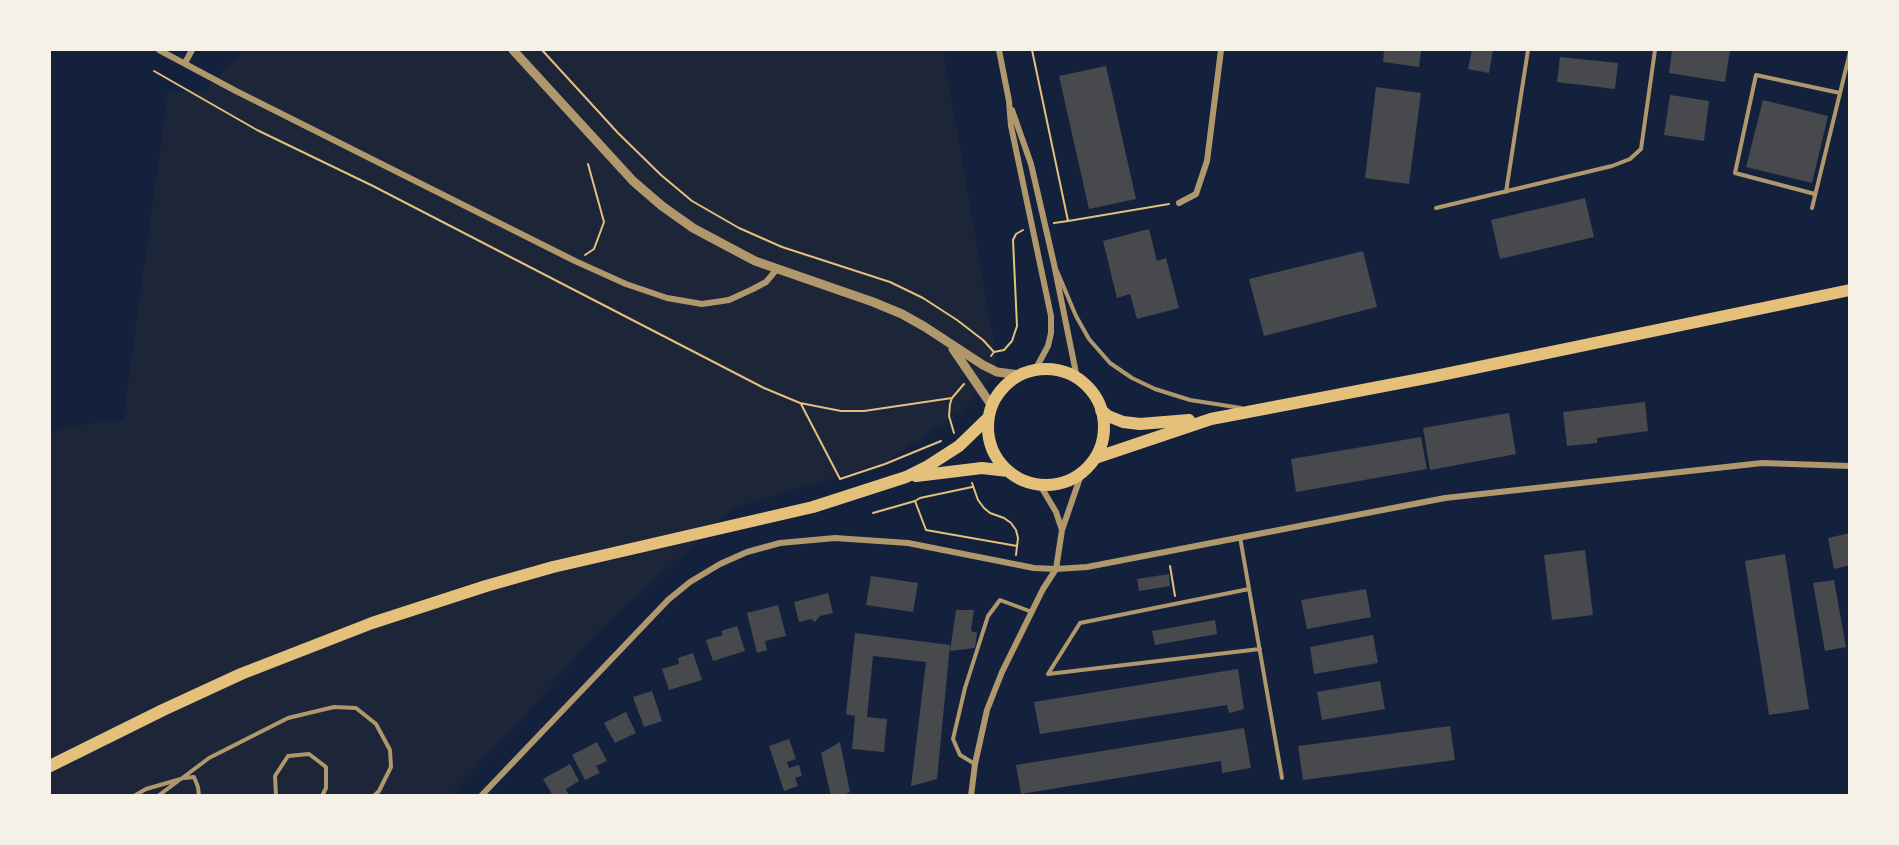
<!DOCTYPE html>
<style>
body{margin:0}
#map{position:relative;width:1899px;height:845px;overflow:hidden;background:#14213d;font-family:"PT Sans",sans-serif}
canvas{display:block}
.frame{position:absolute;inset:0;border:51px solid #f6f1e7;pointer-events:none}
</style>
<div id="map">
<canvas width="1899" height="845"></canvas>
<div class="frame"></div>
</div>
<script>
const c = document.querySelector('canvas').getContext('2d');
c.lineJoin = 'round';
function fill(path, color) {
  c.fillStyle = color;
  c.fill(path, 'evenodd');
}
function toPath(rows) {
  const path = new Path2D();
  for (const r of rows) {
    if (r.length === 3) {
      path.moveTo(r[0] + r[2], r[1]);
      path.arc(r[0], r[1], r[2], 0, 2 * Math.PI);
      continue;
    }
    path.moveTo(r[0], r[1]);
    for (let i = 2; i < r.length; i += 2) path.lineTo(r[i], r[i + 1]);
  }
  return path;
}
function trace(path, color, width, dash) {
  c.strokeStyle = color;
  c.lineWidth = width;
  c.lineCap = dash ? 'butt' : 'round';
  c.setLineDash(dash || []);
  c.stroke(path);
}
fill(toPath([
 [245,50,943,50,996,356,997,372,962,411,882,464,735,507,596,633,517,725,450,795,50,796,50,433,69,426,123,420,168,92,205,90]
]), '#1d2539');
fill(toPath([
 [1384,50,1421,50,1419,67,1383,62],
 [1472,50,1493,50,1489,73,1468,69],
 [1672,50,1730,50,1725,82,1669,73],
 [1560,57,1618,63,1615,89,1557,82],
 [1106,66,1136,199,1089,209,1059,76],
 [1376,87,1421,93,1409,184,1365,178],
 [1670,95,1709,101,1704,141,1664,135],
 [1763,100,1828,116,1812,183,1746,167],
 [1585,198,1594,237,1500,259,1491,220],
 [1149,229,1157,261,1166,258,1179,308,1137,319,1130,294,1117,298,1103,241],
 [1363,251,1377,307,1264,336,1249,279],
 [1645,402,1648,431,1597,438,1597,443,1567,446,1563,412],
 [1509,413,1516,454,1430,470,1423,428],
 [1421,437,1427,469,1296,492,1291,459],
 [1850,533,1850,565,1834,569,1828,538],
 [1585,550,1593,615,1552,620,1544,555],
 [1785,554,1809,709,1769,715,1745,561],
 [1169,574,1170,586,1139,591,1137,579],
 [871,576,918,583,913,612,866,605],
 [1834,580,1846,647,1825,651,1813,583],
 [1366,589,1371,617,1307,629,1301,600],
 [828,593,833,613,820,616,815,622,811,619,799,622,794,602],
 [778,605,786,636,765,641,767,650,757,653,747,613],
 [956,610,974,610,971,631,977,633,975,648,950,651],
 [1215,620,1217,634,1155,645,1152,631],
 [737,626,745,651,713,661,706,640,723,635,721,631],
 [855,633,950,645,937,779,911,786,926,662,873,656,867,717,887,719,884,752,852,749,855,716,846,714],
 [1373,635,1378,663,1314,674,1310,647],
 [693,653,702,680,669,690,662,669,679,664,678,658],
 [1238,669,1244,709,1229,713,1227,705,1040,734,1034,702],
 [1380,681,1385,709,1322,720,1317,692],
 [652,691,662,721,644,727,633,697],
 [626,712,636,733,615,743,604,723],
 [1450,726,1455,760,1303,780,1298,746],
 [1244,728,1251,768,1222,773,1221,761,1021,794,1016,765],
 [789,739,796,759,787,762,789,768,799,765,802,776,795,778,798,786,784,791,769,746],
 [597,742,607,761,596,766,600,773,585,780,572,755],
 [840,742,850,792,841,796,831,796,821,753],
 [570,764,579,781,566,789,569,796,553,796,543,779]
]), '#48494c');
trace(toPath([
 [542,50,618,133,661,175,692,201,739,228,782,247,890,282,923,298,957,320,983,340,994,352],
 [1032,50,1068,221,1054,223],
 [154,71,257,130,373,186,764,388,800,403,841,411,864,411,952,398],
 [1068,221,1169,204],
 [585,255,594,249,604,222,588,164],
 [991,356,994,352,1004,350,1012,341,1017,326,1013,240,1016,234,1023,230],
 [801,404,840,479,885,464,941,441],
 [954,433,949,416,950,404,952,398,964,384],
 [972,483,978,500,984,508,990,513,1004,518,1011,523,1016,530,1018,538,1016,555],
 [972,487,920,498,915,501,926,530,1017,546],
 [873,513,915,501],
 [1170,566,1175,596]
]), '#e5c07b', 2);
trace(toPath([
 [1506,192,1528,50],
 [1815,194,1735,173,1756,75,1840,93],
 [1436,208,1612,166,1630,159,1641,149,1655,50],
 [1812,208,1850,52],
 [1057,271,1076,316,1089,339,1110,363,1132,378,1155,389,1190,400,1241,408],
 [1240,537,1282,778],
 [1249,589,1080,623,1048,674,1260,649],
 [975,764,960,755,953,739,965,688,988,616,1000,600,1032,612],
 [184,778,194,777,198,787,199,796],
 [134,796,146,789,181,779,209,758,288,718,334,707,356,708,376,724,390,750,391,767,379,791,374,796],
 [158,796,178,781],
 [276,796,275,776,288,756,309,754,326,767,326,788,322,796]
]), '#b1986c', 4);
trace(toPath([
 [159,50,236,91,575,261,626,284,667,298,702,304,729,300,753,289,766,282,777,269],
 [999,50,1009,101,1011,126,1051,316,1051,333,1048,346,1035,370],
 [185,63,192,50],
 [1012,110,1031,164,1054,264,1077,378],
 [1179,203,1196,194,1207,161,1221,50],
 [1040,485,1056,512,1062,530],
 [481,796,668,600,690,582,720,564,747,552,780,543,835,538,908,543,1034,568,1056,569,1087,567,1445,498,1762,463,1850,466],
 [971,796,975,764,987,710,1002,672,1043,589,1056,569,1062,530,1082,472]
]), '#b1986c', 6);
trace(toPath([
 [513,50,633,181,662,206,693,228,755,261,873,302,902,314,925,327,983,365,997,372,1020,375],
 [953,349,992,406]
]), '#b1986c', 9);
trace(toPath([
 [1046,427,58],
 [1101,410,1108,416,1123,422,1140,424,1189,420],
 [1095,458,1211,419,1431,377,1850,290],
 [916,476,982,468,1008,471],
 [50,766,163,710,241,674,372,623,486,586,553,567,813,507,906,477,928,466,959,446,988,418]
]), '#e5c07b', 12);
</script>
